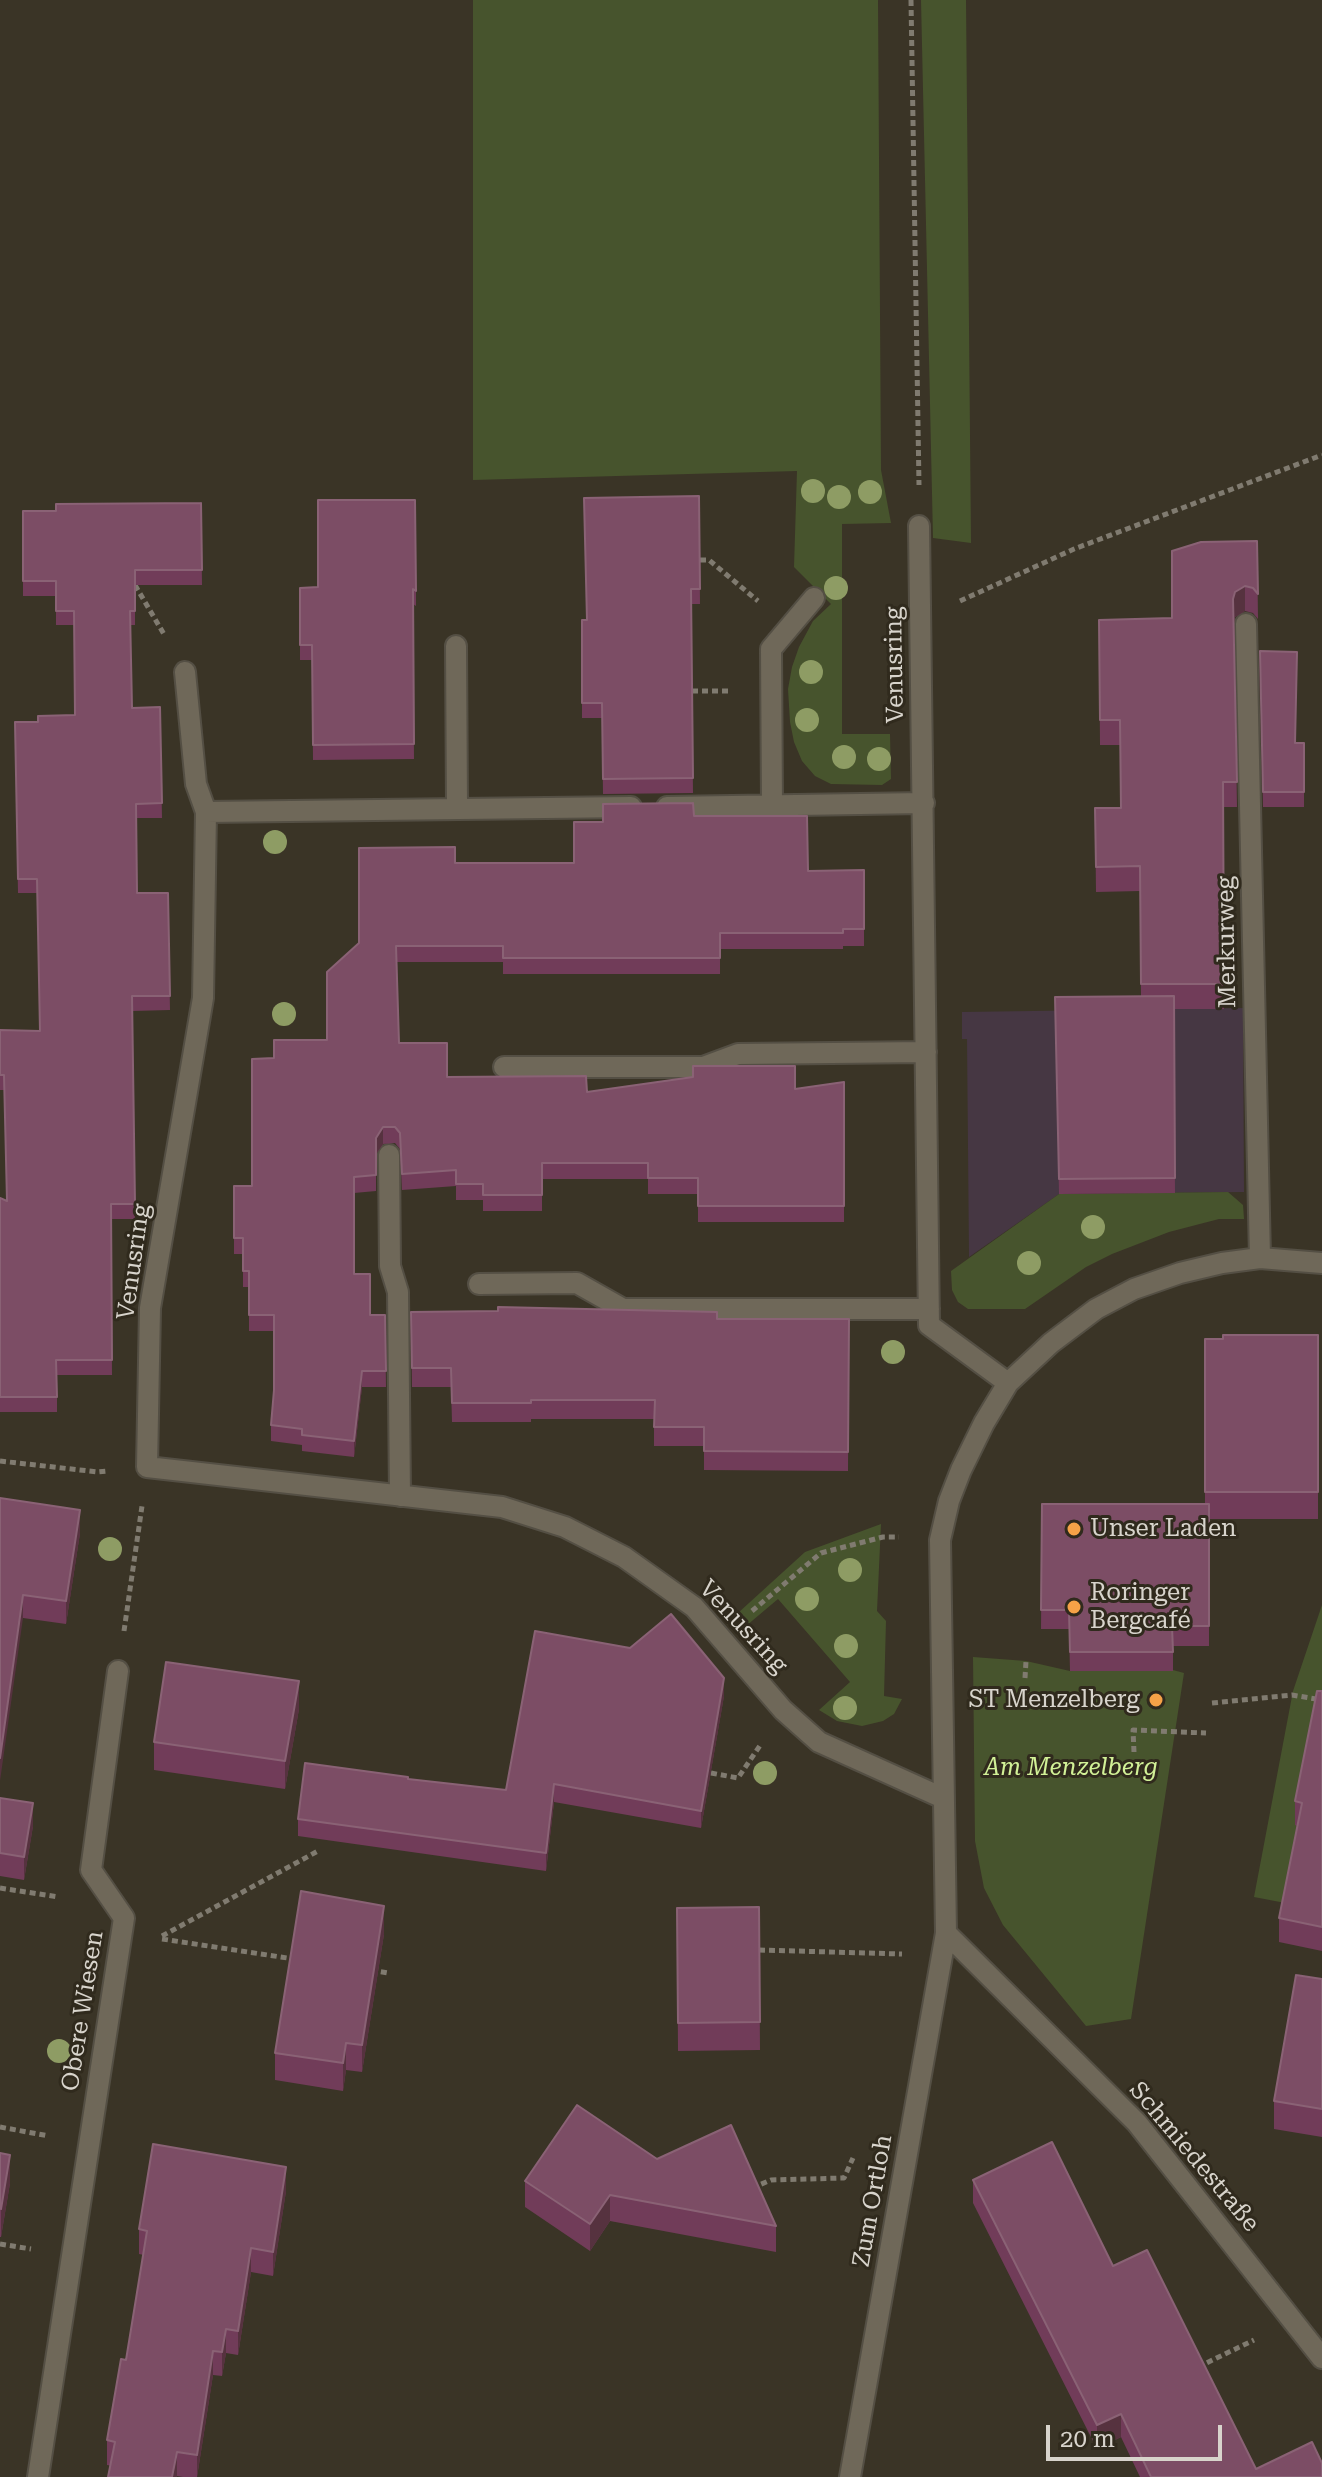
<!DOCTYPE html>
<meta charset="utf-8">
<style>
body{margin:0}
#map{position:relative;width:1322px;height:2477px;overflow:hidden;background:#3a3426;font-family:"Roboto Serif",serif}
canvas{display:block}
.scale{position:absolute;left:1046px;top:2425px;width:176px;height:36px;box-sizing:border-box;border:4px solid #d8d4cc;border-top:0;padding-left:10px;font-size:24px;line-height:28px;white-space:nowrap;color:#d8d4cc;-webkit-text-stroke:6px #302a1d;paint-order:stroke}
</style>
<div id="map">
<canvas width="1322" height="2477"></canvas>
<div class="scale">20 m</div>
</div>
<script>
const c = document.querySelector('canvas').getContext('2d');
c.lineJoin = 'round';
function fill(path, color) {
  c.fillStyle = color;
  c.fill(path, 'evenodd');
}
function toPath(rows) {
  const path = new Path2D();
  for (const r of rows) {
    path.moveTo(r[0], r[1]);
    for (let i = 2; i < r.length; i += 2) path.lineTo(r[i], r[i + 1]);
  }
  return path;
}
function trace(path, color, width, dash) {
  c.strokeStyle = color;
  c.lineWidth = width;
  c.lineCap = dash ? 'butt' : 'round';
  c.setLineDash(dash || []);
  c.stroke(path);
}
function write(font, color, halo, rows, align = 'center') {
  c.font = font + ' "Roboto Serif",serif';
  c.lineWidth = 6;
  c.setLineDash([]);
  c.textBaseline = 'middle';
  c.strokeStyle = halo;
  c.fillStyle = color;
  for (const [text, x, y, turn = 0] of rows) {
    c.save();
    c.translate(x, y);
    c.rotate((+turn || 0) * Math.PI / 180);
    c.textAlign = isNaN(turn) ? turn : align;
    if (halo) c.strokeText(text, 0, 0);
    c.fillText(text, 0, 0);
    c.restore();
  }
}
fill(toPath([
 [1243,1008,1244,1192,1059,1194,969,1257,967,1039,962,1039,962,1012]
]), '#463743');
fill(toPath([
 [473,0,878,0,881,470,891,523,842,524,842,734,890,734,891,779,882,785,831,784,815,776,802,761,794,742,790,722,788,689,792,667,799,647,813,621,831,604,794,567,797,471,473,480],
 [921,0,966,0,971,543,933,538],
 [1228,1192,1243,1205,1244,1219,1219,1219,1169,1232,1112,1254,1086,1267,1025,1309,968,1309,958,1302,952,1290,951,1271,1059,1194],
 [881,1524,877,1611,886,1621,884,1696,902,1699,894,1714,883,1721,862,1726,837,1721,819,1710,850,1682,778,1599,746,1626,738,1613,805,1552],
 [1322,1605,1322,1910,1254,1897,1293,1691],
 [973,1657,1026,1661,1070,1671,1173,1670,1184,1673,1131,2019,1086,2026,1003,1925,984,1888,975,1841]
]), '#47542d');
const minor = toPath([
 [919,526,929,1325,1008,1383],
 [1246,624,1260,1258],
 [456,646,457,808],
 [185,672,196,784,206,812],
 [772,806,771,649,814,598],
 [631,807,206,812,203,998,150,1308,147,1467,502,1507,565,1527,624,1557,694,1607,783,1710,819,1742,943,1798],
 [667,807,924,803],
 [504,1067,703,1067,738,1054,926,1052],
 [389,1155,390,1266,398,1292,400,1496],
 [479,1284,577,1283,623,1309,929,1309],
 [946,1933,1137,2123,1322,2358],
 [38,2477,124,1918,91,1870,118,1671],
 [850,2477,946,1933,940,1540,949,1501,961,1470,984,1423,1008,1383,1051,1343,1096,1309,1134,1289,1180,1273,1222,1263,1260,1258,1322,1263]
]);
trace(minor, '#544f44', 24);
trace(toPath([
 [911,0,919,485],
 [700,560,709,560,758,601],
 [135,585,165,636],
 [960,601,1074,549,1322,455],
 [692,691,730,691],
 [0,1461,98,1472,108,1471],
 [752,1611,821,1553,883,1537,899,1537],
 [124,1631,142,1506],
 [1025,1678,1026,1661],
 [1212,1703,1292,1695,1322,1700],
 [1134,1752,1133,1730,1206,1733],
 [711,1773,738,1778,761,1744],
 [0,1888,59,1897],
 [162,1936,318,1851],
 [162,1939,294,1959],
 [759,1950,902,1954],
 [371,1970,388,1973],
 [0,2127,49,2136],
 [752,2188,771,2180,844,2178,853,2158],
 [0,2244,31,2249],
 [1198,2367,1254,2340]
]), '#807b70', 5, [6, 4]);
trace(minor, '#6f6859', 20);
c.fillStyle = '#8e9c64';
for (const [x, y] of [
 [813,491],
 [870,492],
 [839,497],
 [836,588],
 [811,672],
 [807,720],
 [844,757],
 [879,759],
 [275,842],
 [284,1014],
 [1093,1227],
 [1029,1263],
 [893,1352],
 [110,1549],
 [850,1570],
 [807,1599],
 [846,1646],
 [845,1708],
 [765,1773],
 [59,2051]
]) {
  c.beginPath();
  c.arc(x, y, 12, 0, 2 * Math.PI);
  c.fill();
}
fill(toPath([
 [699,496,700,604,691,604,693,793,603,794,602,718,582,718,582,620,587,620],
 [318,500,416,591,416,606,413,604,414,759,313,760,312,660,300,660,300,588,318,587],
 [201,503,202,585,135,585,135,625,130,625,132,708,160,707,162,818,136,818,137,893,168,893,170,1010,132,1011,135,1219,111,1219,112,1375,57,1375,57,1412,0,1412,0,1198,7,1201,4,1090,0,1090,0,1030,40,1031,37,893,18,893,15,722,38,722,75,715,74,625,56,625,56,596,23,596,23,511,56,511],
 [1257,541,1258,619,1253,613,1245,611,1235,617,1234,622,1237,807,1223,807,1224,1009,1174,1009,1175,1193,1059,1194,1055,997,1141,996,1140,891,1096,892,1095,808,1121,808,1120,745,1100,745,1099,620,1172,618],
 [1260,651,1295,743,1304,743,1304,807,1263,807],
 [694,816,808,871,864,870,864,946,843,946,843,949,720,949,720,974,503,974,503,962,397,962,399,1043,447,1077,587,1092,795,1089,844,1082,844,1222,698,1222,698,1194,648,1194,648,1179,542,1179,542,1211,483,1211,483,1200,456,1200,456,1186,402,1190,400,1149,395,1143,383,1144,376,1154,376,1191,354,1193,354,1274,370,1315,385,1315,386,1387,362,1387,354,1457,302,1451,302,1445,271,1441,271,1425,274,1390,274,1331,249,1331,249,1287,243,1287,243,1254,234,1254,234,1186,252,1186,274,1058,327,1040,455,863,574,863,603,822],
 [411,1312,717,1319,849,1319,848,1471,704,1470,704,1446,654,1446,654,1419,531,1419,531,1422,452,1422,451,1387,412,1387],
 [1318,1335,1318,1519,1209,1519,1209,1646,1173,1646,1173,1671,1070,1671,1069,1629,1041,1629,1042,1504,1205,1504,1205,1339],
 [0,1498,80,1533,66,1624,23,1618],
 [1322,1691,1322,1951,1279,1942,1279,1918,1297,1826,1295,1825,1295,1801],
 [724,1696,701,1828,554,1802,546,1871,298,1836,298,1819,408,1779,506,1790],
 [299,1709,285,1789,154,1770,154,1742],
 [0,1798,33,1826,24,1880,0,1876],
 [759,1907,760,2050,678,2051,677,1908],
 [384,1934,362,2072,346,2070,343,2091,275,2080,275,2053],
 [1322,1979,1322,2137,1274,2129,1274,2101],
 [0,2153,10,2183,1,2237,0,2237],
 [657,2159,776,2226,776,2252,610,2221,590,2251,525,2207,525,2181],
 [973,2180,1113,2266,1256,2469,1322,2477,1140,2477,1121,2437,1097,2449,973,2203],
 [286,2191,273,2276,251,2272,238,2355,226,2353,222,2376,213,2375,197,2477,183,2477,107,2465,107,2440,126,2360,144,2255,139,2254,139,2229]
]), '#713c59');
fill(toPath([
 [1245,586,1245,611,1235,617,1233,624,1233,599,1235,592],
 [383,1127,383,1144,376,1154,376,1138],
 [362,1371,362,1387,354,1457,354,1441],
 [80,1510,80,1533,66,1624,66,1601],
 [23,1595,23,1618,0,1781,0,1758],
 [724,1678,724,1696,701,1828,701,1811],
 [299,1681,299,1709,285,1789,285,1761],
 [554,1784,554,1802,546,1871,546,1853],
 [33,1803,33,1826,24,1880,24,1857],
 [384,1906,384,1934,362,2072,362,2045],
 [346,2043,346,2070,343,2091,343,2063],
 [10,2155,10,2183,1,2237,1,2209],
 [286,2167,286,2191,273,2276,273,2252],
 [610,2195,610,2221,590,2251,590,2224],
 [251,2248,251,2272,238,2355,238,2331],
 [226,2329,226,2353,222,2376,222,2352],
 [213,2351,213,2375,197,2477,197,2455],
 [1121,2414,1121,2437,1097,2449,1097,2425],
 [177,2452,177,2477,172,2477]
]), '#56323f');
const building = toPath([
 [699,496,700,589,691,589,693,778,603,779,602,703,582,703,582,620,587,620,584,498,699,496],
 [318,500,415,500,416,591,413,589,414,744,313,745,312,645,300,645,300,588,318,587,318,500],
 [201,503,202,570,135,570,135,611,130,611,132,708,160,707,162,803,136,804,137,893,168,893,170,996,132,996,135,1204,111,1204,112,1360,56,1360,57,1397,0,1397,0,1198,7,1201,4,1075,0,1075,0,1030,40,1031,37,879,18,879,15,722,38,722,38,716,75,715,74,611,56,611,56,581,23,581,23,511,56,511,56,504,201,503],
 [1257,541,1258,594,1253,588,1245,586,1235,592,1233,599,1237,782,1223,782,1224,984,1141,984,1140,866,1096,867,1095,808,1121,808,1120,720,1100,720,1099,620,1172,618,1172,551,1201,542,1257,541],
 [1260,651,1297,652,1295,743,1304,743,1304,792,1263,792,1260,651],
 [693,803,694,816,807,816,808,871,864,870,864,929,843,929,843,933,720,933,720,958,503,958,503,946,396,946,399,1043,447,1043,447,1077,586,1076,587,1092,693,1077,693,1066,795,1066,795,1089,844,1082,844,1206,698,1206,698,1178,648,1178,648,1163,542,1163,542,1195,483,1195,483,1184,456,1184,456,1170,402,1174,400,1133,395,1127,383,1127,376,1138,376,1175,354,1177,354,1274,370,1274,370,1315,385,1315,386,1371,362,1371,354,1441,302,1435,302,1429,271,1425,274,1390,274,1315,249,1315,249,1271,243,1271,243,1238,234,1238,234,1186,252,1186,252,1059,274,1058,274,1040,327,1040,327,972,359,943,359,848,455,847,455,863,574,863,574,822,603,822,603,804,693,803],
 [1174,996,1175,1178,1059,1179,1055,997,1174,996],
 [498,1307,717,1312,717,1319,849,1319,848,1452,704,1451,704,1427,654,1427,655,1400,531,1400,531,1403,452,1403,451,1368,412,1368,411,1312,498,1311,498,1307],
 [1223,1335,1318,1335,1318,1492,1205,1492,1205,1339,1223,1339,1223,1335],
 [0,1498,80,1510,66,1601,23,1595,0,1758,0,1498],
 [1042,1504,1209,1504,1209,1626,1172,1626,1173,1652,1070,1652,1069,1610,1041,1610,1042,1504],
 [671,1614,724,1678,701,1811,554,1784,546,1853,298,1819,305,1763,408,1777,408,1779,506,1790,535,1631,630,1648,671,1614],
 [166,1662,299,1681,285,1761,154,1742,166,1662],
 [1317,1691,1322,1691,1322,1927,1279,1918,1302,1803,1295,1801,1317,1691],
 [0,1798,33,1803,24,1857,0,1853,0,1798],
 [301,1891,384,1906,362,2045,346,2043,343,2063,275,2053,301,1891],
 [759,1907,760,2022,678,2023,677,1908,759,1907],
 [1296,1975,1322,1979,1322,2109,1274,2101,1296,1975],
 [577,2105,657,2159,731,2125,776,2226,610,2195,590,2224,525,2181,577,2105],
 [1052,2142,1113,2266,1147,2250,1256,2469,1312,2442,1322,2463,1322,2477,1151,2477,1121,2414,1097,2425,973,2180,1052,2142],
 [153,2144,286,2167,273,2252,251,2248,238,2331,226,2329,222,2352,213,2351,197,2455,177,2452,172,2477,108,2477,115,2442,107,2440,121,2359,126,2360,147,2231,139,2229,153,2144],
 [0,2153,10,2155,1,2209,0,2208,0,2153]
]);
fill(building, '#7c4d65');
trace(building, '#8a6275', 2);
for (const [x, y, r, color] of [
 [1074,1529,8,"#f6a247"],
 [1074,1607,8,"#f6a247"],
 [1156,1700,8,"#f6a247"]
]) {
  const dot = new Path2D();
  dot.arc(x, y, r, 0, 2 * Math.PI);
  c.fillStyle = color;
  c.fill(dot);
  trace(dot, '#302a1d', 3);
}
write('24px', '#d8d4cc', '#302a1d', [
 ["Venusring",895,665,-91],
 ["Merkurweg",1227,942,-91],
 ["Venusring",134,1262,-82],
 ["Venusring",743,1627,47],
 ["Obere Wiesen",83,2011,-81],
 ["Schmiedestraße",1194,2157,50],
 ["Zum Ortloh",873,2201,-80]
]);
write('24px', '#d8d4cc', '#302a1d', [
 ["Unser Laden",1090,1529],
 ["Roringer",1090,1593],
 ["Bergcafé",1090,1621],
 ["ST Menzelberg",1140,1700,"right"]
], 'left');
write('italic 24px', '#d2f197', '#302a1d', [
 ["Am Menzelberg",1071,1768]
]);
</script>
